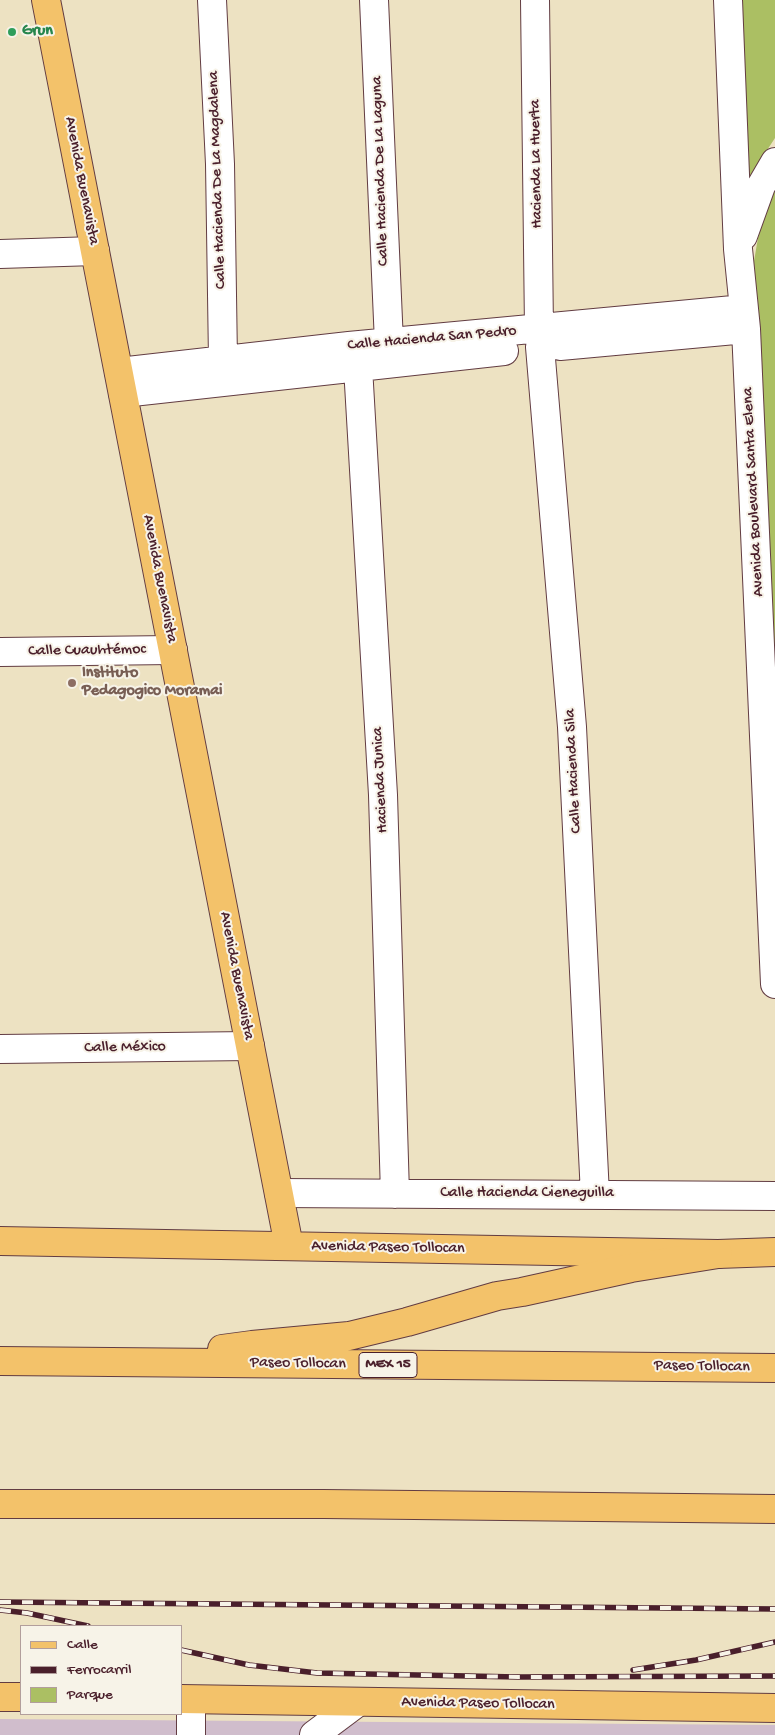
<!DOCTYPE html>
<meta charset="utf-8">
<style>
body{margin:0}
#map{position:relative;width:775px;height:1735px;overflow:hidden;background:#ede2c2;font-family:"Gochi Hand",sans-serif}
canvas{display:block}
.legend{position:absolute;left:20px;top:1625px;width:162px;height:90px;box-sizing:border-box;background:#f7f3e8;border:1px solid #b29e9c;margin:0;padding:6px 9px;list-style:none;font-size:15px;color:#4a1f2b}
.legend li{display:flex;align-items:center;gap:10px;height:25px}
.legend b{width:25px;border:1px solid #b29e9c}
</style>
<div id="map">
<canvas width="775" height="1735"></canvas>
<ul class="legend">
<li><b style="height:6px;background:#f3c26a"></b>Calle</li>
<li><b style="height:6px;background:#4a1f2b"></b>Ferrocarril</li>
<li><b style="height:14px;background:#abbf63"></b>Parque</li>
</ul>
</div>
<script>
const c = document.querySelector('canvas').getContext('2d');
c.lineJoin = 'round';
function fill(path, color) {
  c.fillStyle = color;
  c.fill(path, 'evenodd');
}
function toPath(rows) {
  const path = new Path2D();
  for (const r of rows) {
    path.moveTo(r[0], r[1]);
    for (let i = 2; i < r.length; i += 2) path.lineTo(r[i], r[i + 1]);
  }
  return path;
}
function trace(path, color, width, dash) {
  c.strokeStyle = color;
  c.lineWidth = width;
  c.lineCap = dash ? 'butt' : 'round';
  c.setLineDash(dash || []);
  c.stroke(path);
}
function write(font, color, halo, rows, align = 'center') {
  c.font = font + ' "Gochi Hand",sans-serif';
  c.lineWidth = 4;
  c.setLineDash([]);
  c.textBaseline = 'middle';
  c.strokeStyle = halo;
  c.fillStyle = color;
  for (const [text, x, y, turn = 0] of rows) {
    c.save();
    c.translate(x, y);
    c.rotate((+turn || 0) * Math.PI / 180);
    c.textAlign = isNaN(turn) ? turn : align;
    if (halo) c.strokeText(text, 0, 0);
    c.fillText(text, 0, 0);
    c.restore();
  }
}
fill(toPath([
 [0,1719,775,1725,775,1735,0,1735]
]), '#d0bdcc');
fill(toPath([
 [738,0,775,0,775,138,742,188],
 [775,186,775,723,754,261,763,209]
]), '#abbf63');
const minor = toPath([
 [212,0,220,164,223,360],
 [374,0,389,343],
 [535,0,539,329],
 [728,0,738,249,746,329,775,984],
 [743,236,761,186,775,162],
 [0,254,95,251],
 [560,346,746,329],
 [540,347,572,727,595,1195],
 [358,367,383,795,395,1194],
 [119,372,349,346,744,309],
 [123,393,504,351],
 [0,652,173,650],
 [0,1049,250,1046],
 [279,1193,775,1196],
 [191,1700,191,1735],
 [314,1735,358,1702]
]);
const major = toPath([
 [46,0,289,1246],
 [0,1241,718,1254,775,1252],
 [0,1697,21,1697],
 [181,1699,775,1708]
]);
const highway = toPath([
 [222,1349,252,1345,349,1336,407,1322,497,1296,522,1292,631,1268,718,1254],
 [0,1361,775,1368],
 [0,1504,324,1504,775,1509]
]);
trace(minor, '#623c42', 30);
trace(major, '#623c42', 30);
trace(highway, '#623c42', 30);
trace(minor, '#fff', 28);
trace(major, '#f3c26a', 28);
trace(highway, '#f3c26a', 28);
const rail = toPath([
 [0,1602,775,1609],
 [0,1610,27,1613,88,1626],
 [181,1650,249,1665,317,1673,518,1677,775,1676],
 [633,1670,696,1660,775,1642]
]);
trace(rail, '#4a1f2b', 5.5);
trace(rail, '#f7f3e8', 4, [11]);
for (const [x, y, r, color] of [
 [12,32,5,"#2e9e5b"],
 [72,683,5,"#8d6e63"]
]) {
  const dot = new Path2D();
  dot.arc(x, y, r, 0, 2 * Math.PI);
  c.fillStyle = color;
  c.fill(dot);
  trace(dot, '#f7f3e8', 2);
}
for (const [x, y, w] of [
 [388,1365,58]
]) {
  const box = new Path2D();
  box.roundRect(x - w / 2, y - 12.5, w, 25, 4);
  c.fillStyle = '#f7f3e8';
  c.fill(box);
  trace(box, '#4a1f2b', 1);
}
write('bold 15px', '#4a1f2b', null, [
 ["MEX 15",388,1365]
]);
write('bold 16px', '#27864d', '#f7f3e8', [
 ["Grun",22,32]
], 'left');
write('16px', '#4a1f2b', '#f7f3e8', [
 ["Hacienda La Huerta",537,164,-91],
 ["Calle Hacienda De La Laguna",381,171,-92],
 ["Calle Hacienda De La Magdalena",218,180,-92],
 ["Avenida Buenavista",81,181,79],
 ["Calle Hacienda San Pedro",432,339,-5],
 ["Avenida Boulevard Santa Elena",754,492,-93],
 ["Avenida Buenavista",159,579,79],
 ["Calle Cuauhtémoc",87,651,-1],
 ["Calle Hacienda Sila",574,771,-93],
 ["Hacienda Junica",381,780,-93],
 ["Avenida Buenavista",236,976,79],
 ["Calle México",125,1048,-1],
 ["Calle Hacienda Cieneguilla",527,1194],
 ["Avenida Paseo Tollocan",388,1248,1],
 ["Paseo Tollocan",298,1364,1],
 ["Paseo Tollocan",702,1367,1],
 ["Avenida Paseo Tollocan",478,1704,1]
]);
write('bold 16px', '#785e54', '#f7f3e8', [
 ["Instituto",82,674],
 ["Pedagogico Moramai",82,692]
], 'left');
</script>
